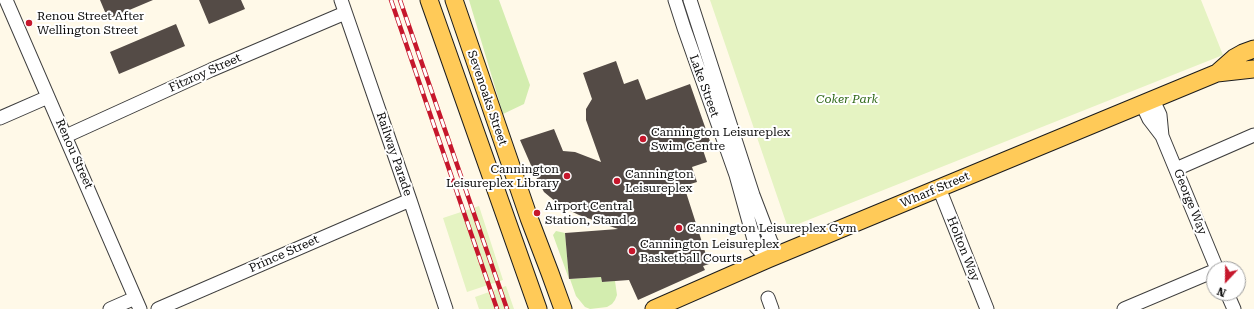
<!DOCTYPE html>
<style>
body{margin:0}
#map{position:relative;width:1254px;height:309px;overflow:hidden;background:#fff9e8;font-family:"Roboto Serif",serif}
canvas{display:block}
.north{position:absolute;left:1206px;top:261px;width:40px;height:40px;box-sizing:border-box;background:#fff;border:1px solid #9d9d9d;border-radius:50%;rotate:202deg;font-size:11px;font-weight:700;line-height:16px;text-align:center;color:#0b0b0b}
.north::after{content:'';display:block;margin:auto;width:14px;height:18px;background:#c6172c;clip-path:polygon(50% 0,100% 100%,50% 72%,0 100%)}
</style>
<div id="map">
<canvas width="1254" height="309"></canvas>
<div class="north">N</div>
</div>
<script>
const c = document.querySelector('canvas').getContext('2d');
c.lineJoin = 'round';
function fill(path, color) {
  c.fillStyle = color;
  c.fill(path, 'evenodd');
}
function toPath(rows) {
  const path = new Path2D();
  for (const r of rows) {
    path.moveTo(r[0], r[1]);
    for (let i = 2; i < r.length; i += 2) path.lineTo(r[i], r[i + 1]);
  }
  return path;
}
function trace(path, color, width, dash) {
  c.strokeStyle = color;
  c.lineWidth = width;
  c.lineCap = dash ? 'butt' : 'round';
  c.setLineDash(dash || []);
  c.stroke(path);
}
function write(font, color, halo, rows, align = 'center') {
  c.font = font + ' "Roboto Serif",serif';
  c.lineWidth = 4;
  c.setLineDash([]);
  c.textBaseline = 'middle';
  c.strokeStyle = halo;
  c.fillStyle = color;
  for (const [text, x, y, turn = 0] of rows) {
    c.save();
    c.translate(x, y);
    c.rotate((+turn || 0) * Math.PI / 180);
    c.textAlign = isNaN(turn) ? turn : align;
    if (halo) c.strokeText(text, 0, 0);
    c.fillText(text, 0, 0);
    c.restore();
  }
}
fill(toPath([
 [469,0,499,0,530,85,524,104,503,114],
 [556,231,565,233,569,279,553,235],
 [601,277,602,282,615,281,617,295,615,300,612,304,607,307,590,309,585,307,576,296,570,279]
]), '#d3edaf');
fill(toPath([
 [710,0,1201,0,1223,55,788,228],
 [479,206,503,280,467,292,443,218],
 [506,286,514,309,479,309,475,297]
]), '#e5f3c2');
fill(toPath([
 [100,0,153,0,108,19],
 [199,0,241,0,245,9,209,24],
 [176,24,185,46,119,74,110,52],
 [616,61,624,84,638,79,646,100,690,84,711,144,702,147,707,162,692,167,697,182,684,186,709,264,703,266,705,270,638,300,629,280,602,282,601,277,569,279,565,233,618,229,579,215,562,207,544,192,537,179,520,140,554,129,563,151,575,152,601,162,586,120,586,109,592,99,583,73]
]), '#544b46');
const minor = toPath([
 [6,0,140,309],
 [341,0,410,200,446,309],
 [675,0,684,28,736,175,756,247,768,259],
 [690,0,753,195,771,242,779,255],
 [1153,100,1160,115,1162,136],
 [1142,104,1149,119,1162,136,1217,269],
 [0,118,48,97],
 [66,136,211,70,345,13],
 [1176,169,1254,135],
 [939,188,987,309],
 [1227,293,1234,309],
 [768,298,772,309],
 [110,309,135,298],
 [158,309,410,200],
 [1124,309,1214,271]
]);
const major = toPath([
 [429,0,538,309],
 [454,0,529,218,550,273,563,309],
 [1217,73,1234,58,1243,53,1254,49],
 [654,309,768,259,1217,73,1254,69]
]);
trace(minor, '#3e3e3e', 15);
trace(major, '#1c1c1c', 19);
trace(minor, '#fff', 13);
trace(major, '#ffca58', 17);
const rail = toPath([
 [391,0,497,309],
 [400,0,507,309]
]);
trace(rail, '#c6172c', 4.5);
trace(rail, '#fff', 3, [9]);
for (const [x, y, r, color] of [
 [29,23,4,"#c6172c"],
 [643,139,4,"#c6172c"],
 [567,176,4,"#c6172c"],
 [617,181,4,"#c6172c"],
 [537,213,4,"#c6172c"],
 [679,228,4,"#c6172c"],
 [632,251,4,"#c6172c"]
]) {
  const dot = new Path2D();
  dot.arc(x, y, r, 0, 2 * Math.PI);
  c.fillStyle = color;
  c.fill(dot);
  trace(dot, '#fff', 1.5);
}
write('12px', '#0b0b0b', '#fff', [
 ["Renou Street After",37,16],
 ["Wellington Street",37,30],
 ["Cannington Leisureplex",651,132],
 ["Swim Centre",651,146],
 ["Cannington",559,169,"right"],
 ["Leisureplex Library",559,183,"right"],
 ["Cannington",625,174],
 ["Leisureplex",625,188],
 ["Airport Central",545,206],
 ["Station, Stand 2",545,220],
 ["Cannington Leisureplex Gym",687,228],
 ["Cannington Leisureplex",640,244],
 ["Basketball Courts",640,258]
], 'left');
write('12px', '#0b0b0b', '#fff', [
 ["Fitzroy Street",205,73,-24],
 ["Lake Street",704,86,70],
 ["Sevenoaks Street",487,98,71],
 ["Renou Street",74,154,66],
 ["Railway Parade",394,154,71],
 ["Wharf Street",935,190,-23],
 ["George Way",1190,202,68],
 ["Holton Way",963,249,68],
 ["Prince Street",284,254,-24]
]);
write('italic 12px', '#2d6716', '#fff', [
 ["Coker Park",847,99]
]);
</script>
